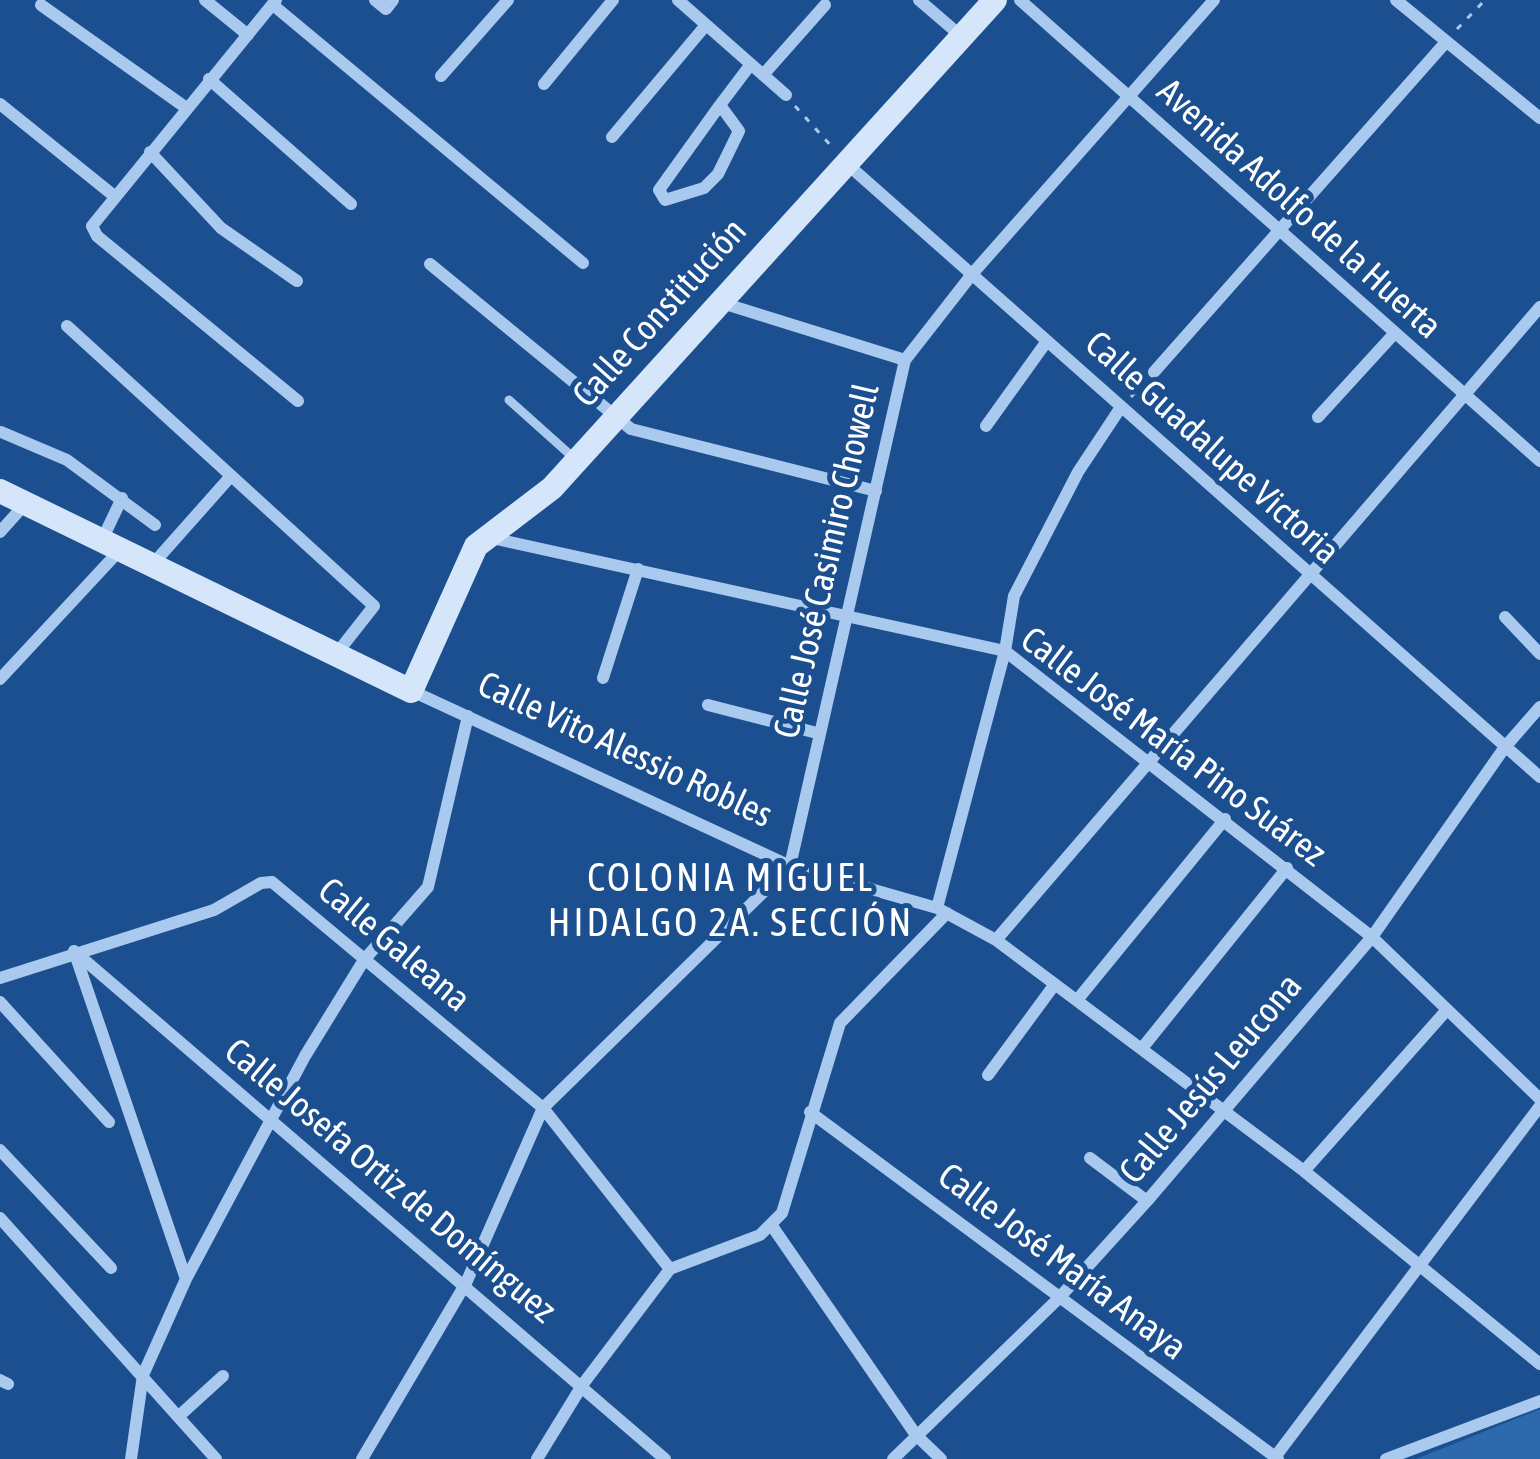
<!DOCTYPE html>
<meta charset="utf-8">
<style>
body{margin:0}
canvas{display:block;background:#1b4f8f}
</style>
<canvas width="1540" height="1459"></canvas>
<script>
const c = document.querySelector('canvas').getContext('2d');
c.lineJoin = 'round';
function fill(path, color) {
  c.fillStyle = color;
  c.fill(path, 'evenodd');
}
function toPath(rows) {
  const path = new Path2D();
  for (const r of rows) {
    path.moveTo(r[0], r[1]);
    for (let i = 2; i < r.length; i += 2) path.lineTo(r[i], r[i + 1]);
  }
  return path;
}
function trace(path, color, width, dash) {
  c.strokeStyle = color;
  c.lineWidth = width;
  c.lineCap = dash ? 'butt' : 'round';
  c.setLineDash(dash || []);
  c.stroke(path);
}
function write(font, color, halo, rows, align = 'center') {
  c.font = font + ' "Asap Condensed",sans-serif';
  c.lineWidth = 10;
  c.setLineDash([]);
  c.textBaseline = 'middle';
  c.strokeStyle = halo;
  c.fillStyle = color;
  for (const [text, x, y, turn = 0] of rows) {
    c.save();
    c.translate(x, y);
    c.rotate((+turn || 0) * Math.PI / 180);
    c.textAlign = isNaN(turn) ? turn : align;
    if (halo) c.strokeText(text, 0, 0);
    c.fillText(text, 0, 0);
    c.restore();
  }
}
fill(toPath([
 [1540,1409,1540,1459,1416,1459]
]), '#2e69ad');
trace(toPath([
 [1457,29,1485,0],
 [795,106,833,148],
 [1131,397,1145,382]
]), '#a9c9ee', 3, [6, 9]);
trace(toPath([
 [509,400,576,460]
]), '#a9c9ee', 9);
trace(toPath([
 [205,0,248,35],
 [276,0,92,226,97,236,298,401],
 [375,0,386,9,393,0],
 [678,0,786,95],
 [919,0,961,36],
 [1020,0,1540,461],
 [1396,0,1540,118],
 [41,5,185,107],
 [273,5,583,263],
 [763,75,825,5],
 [441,76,508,0],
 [209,79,351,204],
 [544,84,613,0],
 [0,104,113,195],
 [720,105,739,131,718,174,704,188,665,200,659,190,720,105,751,64],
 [612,137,706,25],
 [150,152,221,228,297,281],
 [846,163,1540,777],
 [430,264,631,429,876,491],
 [719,302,905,360],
 [67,326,374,606,337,653],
 [1154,372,1446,42],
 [1318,417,1393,335],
 [986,426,1047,341],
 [1,432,67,460,155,525],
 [0,532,26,503],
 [487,537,1005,651,1372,937,1540,1099],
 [102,540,122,498],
 [152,565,231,476],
 [1505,617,1540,654],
 [603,678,638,569],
 [0,679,120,550],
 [412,691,790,866,937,908,996,940,1304,1171,1540,1364],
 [708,705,817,733],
 [937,908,1005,651,1014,596,1078,472,1121,407],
 [996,940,1540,307],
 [74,951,665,1459],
 [74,951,186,1279],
 [0,978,214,910,261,883,272,882,543,1108,670,1269],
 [1078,999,1225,819],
 [0,1002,109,1122],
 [1143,1047,1287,868],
 [988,1075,1055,984],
 [810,1112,1278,1459],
 [0,1150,111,1268],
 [1090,1158,1147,1201],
 [1304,1171,1445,1012],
 [0,1218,216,1459],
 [772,1226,916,1435,941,1459],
 [0,1380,8,1384],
 [179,1416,223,1376],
 [1275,1457,1540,1106],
 [131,1459,143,1375,186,1279,305,1056,364,960,428,887,468,716],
 [362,1459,466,1283,543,1108,790,866,905,360,973,273,1214,0],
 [537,1459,583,1384,670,1269,760,1235,782,1213,840,1023,947,913],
 [893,1459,1059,1298,1147,1201,1372,937,1505,747,1540,707],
 [1386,1459,1540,1401]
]), '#a9c9ee', 12);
trace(toPath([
 [0,491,411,691,476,546,552,488,995,0]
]), '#d6e6fa', 24);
write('36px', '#fff', '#1b4f8f', [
 ["Avenida Adolfo de la Huerta",1299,209,42],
 ["Calle Constitución",660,313,-48],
 ["Calle Guadalupe Victoria",1212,448,42],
 ["Calle José Casimiro Chowell",827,561,-77],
 ["Calle José María Pino Suárez",1173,747,37],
 ["Calle Vito Alessio Robles",625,750,25],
 ["Calle Galeana",394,945,40],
 ["Calle Jesús Leucona",1211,1079,-50],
 ["Calle Josefa Ortiz de Domínguez",390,1181,40],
 ["Calle José María Anaya",1062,1262,37]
]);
c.letterSpacing = '3px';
write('39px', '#fff', '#1b4f8f', [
 ["COLONIA MIGUEL",731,879],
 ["HIDALGO 2A. SECCIÓN",731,924]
]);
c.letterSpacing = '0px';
</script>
